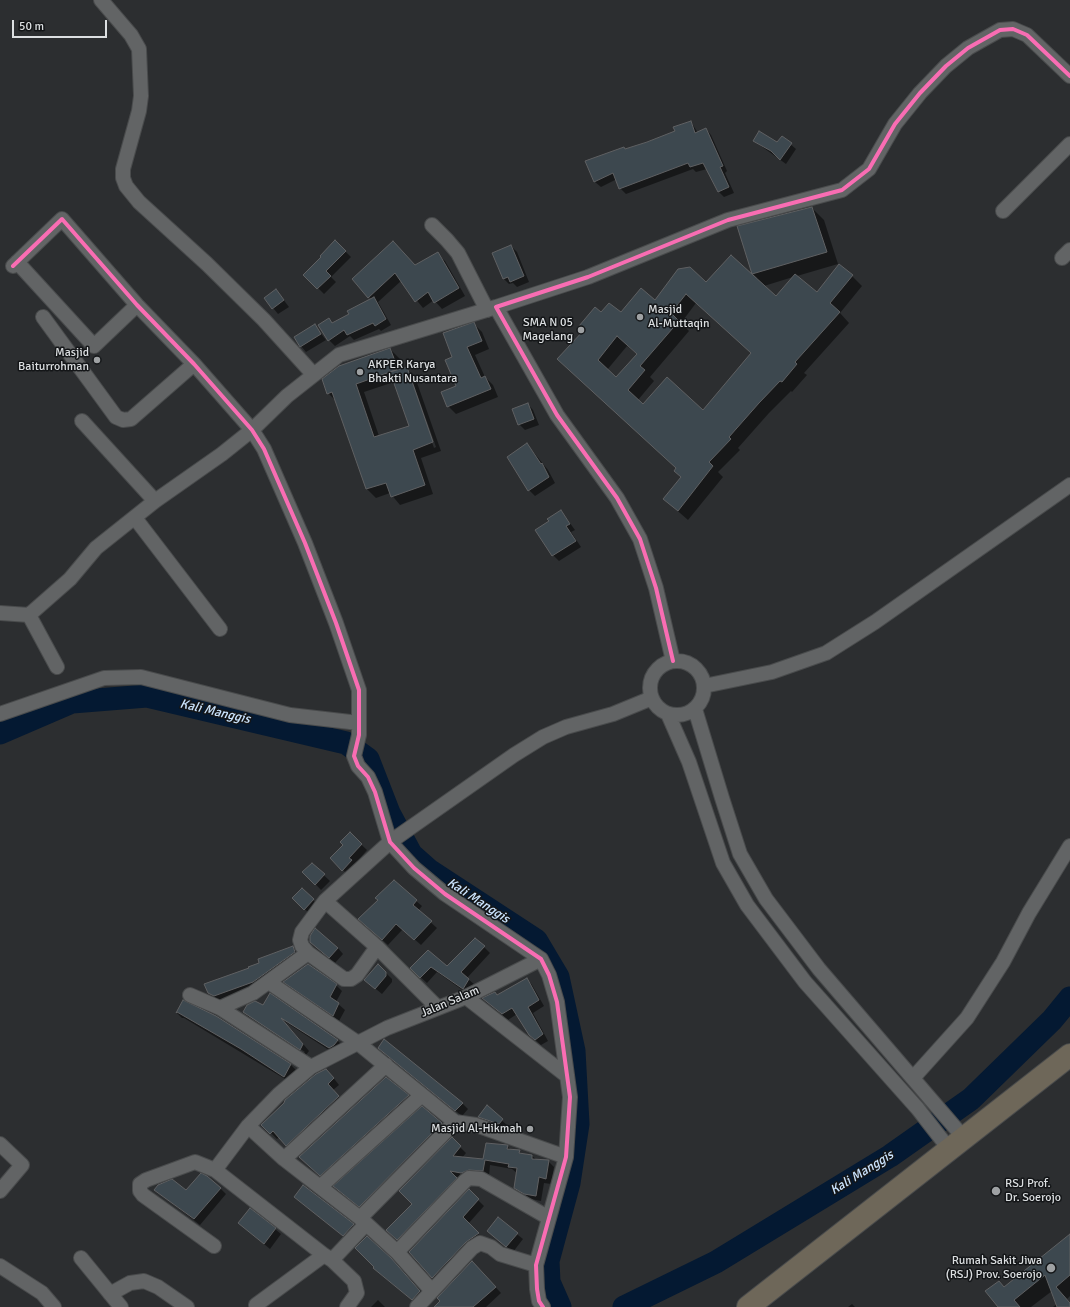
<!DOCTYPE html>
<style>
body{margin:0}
#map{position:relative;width:1070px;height:1307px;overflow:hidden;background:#2c2e30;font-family:Signika,sans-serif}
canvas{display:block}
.scale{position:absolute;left:12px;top:20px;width:95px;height:18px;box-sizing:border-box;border:2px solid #dcdfe1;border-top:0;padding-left:5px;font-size:12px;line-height:14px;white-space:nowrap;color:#dcdfe1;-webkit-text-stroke:3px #141618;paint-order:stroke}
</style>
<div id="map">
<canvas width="1070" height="1307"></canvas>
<div class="scale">50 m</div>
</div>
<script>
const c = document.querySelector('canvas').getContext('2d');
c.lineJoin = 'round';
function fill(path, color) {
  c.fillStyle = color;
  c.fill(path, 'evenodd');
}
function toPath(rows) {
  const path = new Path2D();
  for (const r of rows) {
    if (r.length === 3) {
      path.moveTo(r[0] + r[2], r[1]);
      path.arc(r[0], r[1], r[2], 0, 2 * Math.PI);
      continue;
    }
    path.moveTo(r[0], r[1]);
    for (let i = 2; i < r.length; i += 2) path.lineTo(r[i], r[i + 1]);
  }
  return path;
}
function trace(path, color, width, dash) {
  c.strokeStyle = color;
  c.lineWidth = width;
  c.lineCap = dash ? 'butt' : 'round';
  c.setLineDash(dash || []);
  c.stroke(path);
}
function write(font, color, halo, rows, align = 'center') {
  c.font = font + ' Signika,sans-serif';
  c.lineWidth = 3;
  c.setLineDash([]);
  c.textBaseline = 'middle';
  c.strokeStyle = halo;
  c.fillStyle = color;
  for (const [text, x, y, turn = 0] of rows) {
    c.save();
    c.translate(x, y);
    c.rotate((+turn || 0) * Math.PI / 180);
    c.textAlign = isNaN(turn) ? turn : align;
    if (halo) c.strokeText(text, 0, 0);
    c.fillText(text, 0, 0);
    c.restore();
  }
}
fill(toPath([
 [691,122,698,133,706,129,711,135,727,171,725,173,734,193,724,197,719,192,707,169,696,172,693,169,626,194,620,188,617,179,601,187,595,182,587,162,676,132],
 [782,137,796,149,786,164,754,141,777,143],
 [812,208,824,220,838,264,797,276,817,293,852,276,862,286,840,313,849,323,804,373,807,375,792,392,791,391,769,413,738,448,740,450,718,472,723,477,688,520,664,499,682,477,677,468,569,369,602,314,621,314,706,284,756,279,757,278,753,274,739,227],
 [793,277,776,297,764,286],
 [696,303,752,353,703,411,643,405,638,400,654,381,650,377,689,331,681,323],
 [627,346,638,355,616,378,607,370],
 [393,242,416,266,437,254,445,261,465,296,442,309,434,300,423,308,401,281,378,302,391,325,381,331,379,329,354,340,350,336,335,346,329,340,333,324,350,315,371,299,353,279],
 [511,246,517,252,529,282,517,287,513,283,509,284,504,279],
 [345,251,351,257,331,277,336,282,324,294,305,275],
 [276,290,289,307,278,314,265,298],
 [474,324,482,332,489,349,475,355,485,377,493,385,498,397,456,414,448,406,458,386,453,357],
 [315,326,326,340,306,352,301,346],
 [390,349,399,358,403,369,406,368,415,377,441,451,421,458,433,494,400,505,390,493,376,498,367,489,337,402,328,393],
 [409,377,411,377,436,447,434,448],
 [394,382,410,426,379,436,364,392],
 [528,404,533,410,539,425,525,430,519,424],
 [527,444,548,470,555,483,535,496,529,490,509,457],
 [561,511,575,530,571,532,581,547,559,561,553,555,550,522],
 [350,834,367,850,355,864,357,867,349,876,331,858,344,846],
 [312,864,330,881,321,890,304,872],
 [394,882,422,906,418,911,437,928,421,945,403,929,388,945,366,925,379,900],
 [302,889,319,906,311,915,293,898],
 [311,941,338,948,343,954,335,963,321,952],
 [292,947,298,953,259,988,221,1002,209,993,261,964,272,956,271,954],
 [484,947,490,953,467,978,475,985,468,994,437,972,427,983,417,974,428,952,447,968],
 [378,965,392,979,392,982,382,994,371,985],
 [527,979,532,985,544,1006,533,1013,548,1041,541,1045,530,1035,517,1014,508,1020,484,999,498,996],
 [285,982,336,985,342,991,336,1002,345,1010,339,1021],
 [184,1001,215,1016,291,1065,297,1071,290,1082,184,1018,182,1018,177,1013],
 [263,1006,337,1040,343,1046,335,1054,284,1021,309,1051,306,1055,304,1053,305,1052,249,1015,249,1017,244,1012],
 [379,1048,462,1103,468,1109,462,1116],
 [332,1076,339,1085,333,1090,344,1103,292,1151,279,1137,277,1139,263,1125],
 [386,1078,414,1102,326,1181,306,1163],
 [487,1107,508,1126,505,1129,485,1122,480,1117],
 [422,1108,447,1129,366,1212,335,1187],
 [452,1139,466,1153,462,1158,484,1160,507,1146,511,1150,532,1156,537,1160,548,1161,554,1167,551,1184,544,1183,541,1201,531,1199,515,1188,517,1173,512,1169,490,1165,489,1176,467,1179,454,1176,462,1184,403,1245,393,1236],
 [304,1186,359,1231,349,1241,295,1197],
 [220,1188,226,1194,200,1225,155,1190,186,1191],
 [469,1191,484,1206,468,1224,484,1240,439,1283,410,1252],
 [498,1219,523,1239,513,1252,494,1236],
 [246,1229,275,1229,281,1234,270,1249],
 [1070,1235,1070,1296,1067,1299,1070,1302,1070,1307,1053,1307,1057,1304,1052,1291,1031,1307,999,1307,1005,1288],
 [472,1262,501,1293,486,1307,436,1307],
 [397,1265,426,1297,418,1305,380,1274],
 [378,1300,385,1307,371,1307],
 [852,1304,855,1307,848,1307]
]), '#0007');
trace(toPath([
 [0,733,72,702,147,696,346,743,368,759,389,813,411,854,429,870,536,940,558,977,574,1051,578,1124,569,1183,548,1261,549,1282,560,1307],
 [624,1307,716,1262,890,1156,971,1099,1052,1020,1070,998]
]), '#041932', 23);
const building = toPath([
 [691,121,695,133,706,128,723,166,720,167,729,187,718,192,703,163,690,167,688,163,619,189,613,173,594,182,585,161,624,147,625,149,647,142,675,131,673,127,691,121],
 [759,131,777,142,782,136,792,143,780,160,771,151,753,141,759,131],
 [812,207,827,252,752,274,737,226,812,207],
 [335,240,346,251,326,271,331,276,317,289,303,275,321,257,320,256,335,240],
 [393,241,415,265,438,252,459,288,434,303,428,292,415,302,395,273,368,298,352,279,393,241],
 [511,245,524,276,510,282,508,277,503,279,492,253,511,245],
 [731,255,776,296,795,274,817,292,839,264,853,275,830,303,840,312,795,362,797,364,782,382,780,381,759,403,729,437,731,439,709,462,713,466,678,511,663,499,681,477,674,471,676,468,557,359,584,330,579,326,595,307,601,312,609,303,621,312,641,288,655,300,678,269,690,267,706,282,731,255],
 [686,294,751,353,703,410,667,377,643,404,628,390,645,370,640,366,679,321,671,313,686,294],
 [617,336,637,354,616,377,598,360,617,336],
 [276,289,284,300,272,309,264,298,276,289],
 [374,297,386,319,375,326,373,323,347,335,344,330,328,341,318,325,329,318,332,323,349,314,347,311,374,297],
 [474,322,482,341,467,347,481,378,485,376,491,389,447,407,441,392,456,386,445,360,452,357,443,333,474,322],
 [315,324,321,334,300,347,294,337,315,324],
 [390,348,398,369,390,372,407,367,433,442,413,450,425,485,391,497,386,483,366,489,332,392,327,394,322,379,339,366,390,348],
 [390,372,409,426,374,437,356,384,390,372],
 [528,403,534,419,518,425,512,409,528,403],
 [527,443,541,464,542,463,549,477,528,491,507,457,527,443],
 [561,510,570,524,566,526,576,541,552,556,535,530,549,521,547,519,561,510],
 [350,832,362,844,349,858,352,860,342,871,330,858,343,845,340,842,350,832],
 [312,863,325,874,315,885,302,872,312,863],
 [394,880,417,900,413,905,432,921,414,940,396,924,382,940,358,919,378,900,375,898,394,880],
 [302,888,314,899,304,910,292,898,302,888],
 [315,928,338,948,329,958,310,942,310,936,315,928],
 [475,938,485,946,461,972,469,979,463,989,431,967,420,978,410,968,428,950,447,966,475,938],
 [293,946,295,952,253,982,214,996,208,993,204,984,249,968,248,967,259,963,258,959,293,946],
 [308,964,337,984,330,997,339,1003,333,1016,283,982,308,964],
 [378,964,386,972,386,976,375,989,364,980,378,964],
 [527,978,539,1000,528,1007,543,1034,535,1040,529,1035,512,1008,502,1014,482,998,495,992,497,995,527,978],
 [270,993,338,1040,334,1045,329,1048,281,1018,303,1044,300,1050,243,1012,247,1005,255,1001,263,1005,270,993],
 [183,1000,216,1016,291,1064,284,1077,241,1049,177,1012,176,1013,183,1000],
 [384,1039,463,1103,455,1111,378,1048,384,1039],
 [326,1069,334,1078,328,1084,339,1096,286,1146,273,1131,270,1134,261,1125,284,1103,285,1100,316,1074,326,1069],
 [386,1077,409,1095,320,1176,299,1157,386,1077],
 [487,1105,503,1119,499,1124,478,1117,487,1105],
 [422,1106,442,1123,359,1207,333,1186,422,1106],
 [452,1137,461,1146,453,1156,483,1159,486,1143,508,1145,507,1149,520,1150,519,1153,532,1155,532,1159,549,1160,546,1179,539,1177,536,1196,524,1194,514,1188,517,1168,508,1167,509,1164,485,1160,483,1171,469,1170,461,1173,450,1171,457,1178,397,1240,386,1230,412,1204,399,1191,452,1137],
 [201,1173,207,1176,221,1188,194,1219,154,1190,158,1185,172,1179,186,1190,201,1173],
 [303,1185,354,1224,343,1236,294,1197,303,1185],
 [469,1189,479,1199,463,1217,479,1233,466,1242,432,1278,409,1252,469,1189],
 [250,1208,276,1228,264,1244,238,1223,250,1208],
 [498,1217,518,1233,506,1247,487,1231,498,1217],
 [1070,1234,1070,1275,1056,1287,1070,1303,1070,1307,1057,1307,1045,1275,1014,1300,1020,1307,998,1307,985,1291,999,1281,1004,1287,1070,1234],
 [367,1236,391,1258,420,1291,412,1300,373,1268,374,1267,355,1248,367,1236],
 [472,1261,496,1287,473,1307,434,1307,440,1301,437,1298,472,1261]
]);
fill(building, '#3d484f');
trace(building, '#5f6062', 1);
const street = toPath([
 [101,0,131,35,139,49,141,96,139,111,123,169,123,178,126,186,139,202,207,264,264,320,313,374],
 [1003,211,1070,144],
 [432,225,447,240,458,253,487,310],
 [1062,258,1070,250],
 [17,262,94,346,137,305],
 [13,266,62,219,137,305,194,364,252,430,264,449,305,543,336,623,359,690,359,735,354,756,358,766,368,777,375,792,390,842,414,868,445,894,541,959,549,975,557,1002,570,1097,566,1157,536,1265,537,1289,539,1301,543,1307],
 [43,317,116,417,123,420,131,419,194,364],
 [82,421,155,501],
 [135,518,220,629],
 [0,613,29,615,70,579,96,548,155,501,222,454,252,430,287,396,339,355,496,307],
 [29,615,57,667],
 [677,688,27],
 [673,661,656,588,640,539,617,498,557,415,496,307,588,277,728,220,842,190,869,169,895,124,920,93,946,66,968,48,1000,30,1013,29,1027,35,1070,76],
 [704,686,772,672,826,653,875,622,1070,485],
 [695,709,722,798,740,854,766,899,819,969,964,1138],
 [0,714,104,678,141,677,290,715,359,723],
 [668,714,689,762,723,863,747,905,805,982,918,1109,950,1150],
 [325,901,302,932,300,940,302,946,308,953,344,979,351,979,357,975,377,947],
 [270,983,358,1043,455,1122,476,1125,566,1157],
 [190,995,220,1008,311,1067],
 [466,997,567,1076],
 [437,1007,377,947,325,901,390,842,514,755,543,737,566,727,613,714,652,698],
 [220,1008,253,993,308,953],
 [913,1078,967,1018,1003,962,1029,913,1070,846],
 [0,1144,22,1165,0,1191],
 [284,1159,386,1065],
 [215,1170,248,1126],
 [320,1187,422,1095],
 [360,1218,455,1122],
 [214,1246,143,1195,140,1191,140,1184,146,1180,195,1162,215,1170,324,1255,332,1260,354,1281,357,1293,347,1307],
 [397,1252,465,1181,469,1178,481,1179,549,1218],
 [81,1258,121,1307],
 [332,1260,366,1224],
 [0,1266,42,1293,54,1307],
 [432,1291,472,1248,480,1243,491,1247,500,1254,536,1265],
 [110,1294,130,1283,144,1281,158,1287,187,1307],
 [256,1305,324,1255],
 [417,1307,432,1291,397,1252,360,1218,284,1159,248,1126,279,1094,311,1067,387,1028,466,997,541,959]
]);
const highway = toPath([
 [748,1307,1070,1055]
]);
trace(street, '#494b4c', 16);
trace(highway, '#494b4c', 24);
trace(street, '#626465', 14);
trace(highway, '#6e6759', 22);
trace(toPath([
 [13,266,62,219,137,305,194,364,252,430,264,449,305,543,336,623,359,690,359,735,354,756,358,766,368,777,375,792,390,842,414,868,445,894,541,959,549,975,557,1002,570,1097,566,1157,536,1265,537,1289,539,1301,543,1307],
 [673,661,656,588,640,539,617,498,557,415,496,307,588,277,728,220,842,190,869,169,895,124,920,93,946,66,968,48,1000,30,1013,29,1027,35,1070,76]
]), '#f96db3', 4);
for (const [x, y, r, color] of [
 [640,317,4,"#9ea1a3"],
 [581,330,4,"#9ea1a3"],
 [97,360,4,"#9ea1a3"],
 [360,372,4,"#9ea1a3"],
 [530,1129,4,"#9ea1a3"],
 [996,1191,5,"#9ea1a3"],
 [1051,1268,5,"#9ea1a3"]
]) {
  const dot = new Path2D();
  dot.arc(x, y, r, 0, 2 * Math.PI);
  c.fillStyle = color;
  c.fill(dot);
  trace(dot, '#141618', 1.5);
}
write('12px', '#dcdfe1', '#141618', [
 ["Masjid",648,310,"left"],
 ["Al-Muttaqin",648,324,"left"],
 ["SMA N 05",573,323],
 ["Magelang",573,337],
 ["Masjid",89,353],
 ["Baiturrohman",89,367],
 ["AKPER Karya",368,365,"left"],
 ["Bhakti Nusantara",368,379,"left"],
 ["Masjid Al-Hikmah",522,1129],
 ["RSJ Prof.",1005,1184,"left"],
 ["Dr. Soerojo",1005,1198,"left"],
 ["Rumah Sakit Jiwa",1042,1261],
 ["(RSJ) Prov. Soerojo",1042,1275]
], 'right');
write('12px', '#dcdfe1', '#141618', [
 ["Jalan Salam",450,1002,-23]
]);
write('italic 13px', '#cbe4fe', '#141618', [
 ["Kali Manggis",215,712,13],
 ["Kali Manggis",478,901,33],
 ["Kali Manggis",862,1173,-32]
]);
</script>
